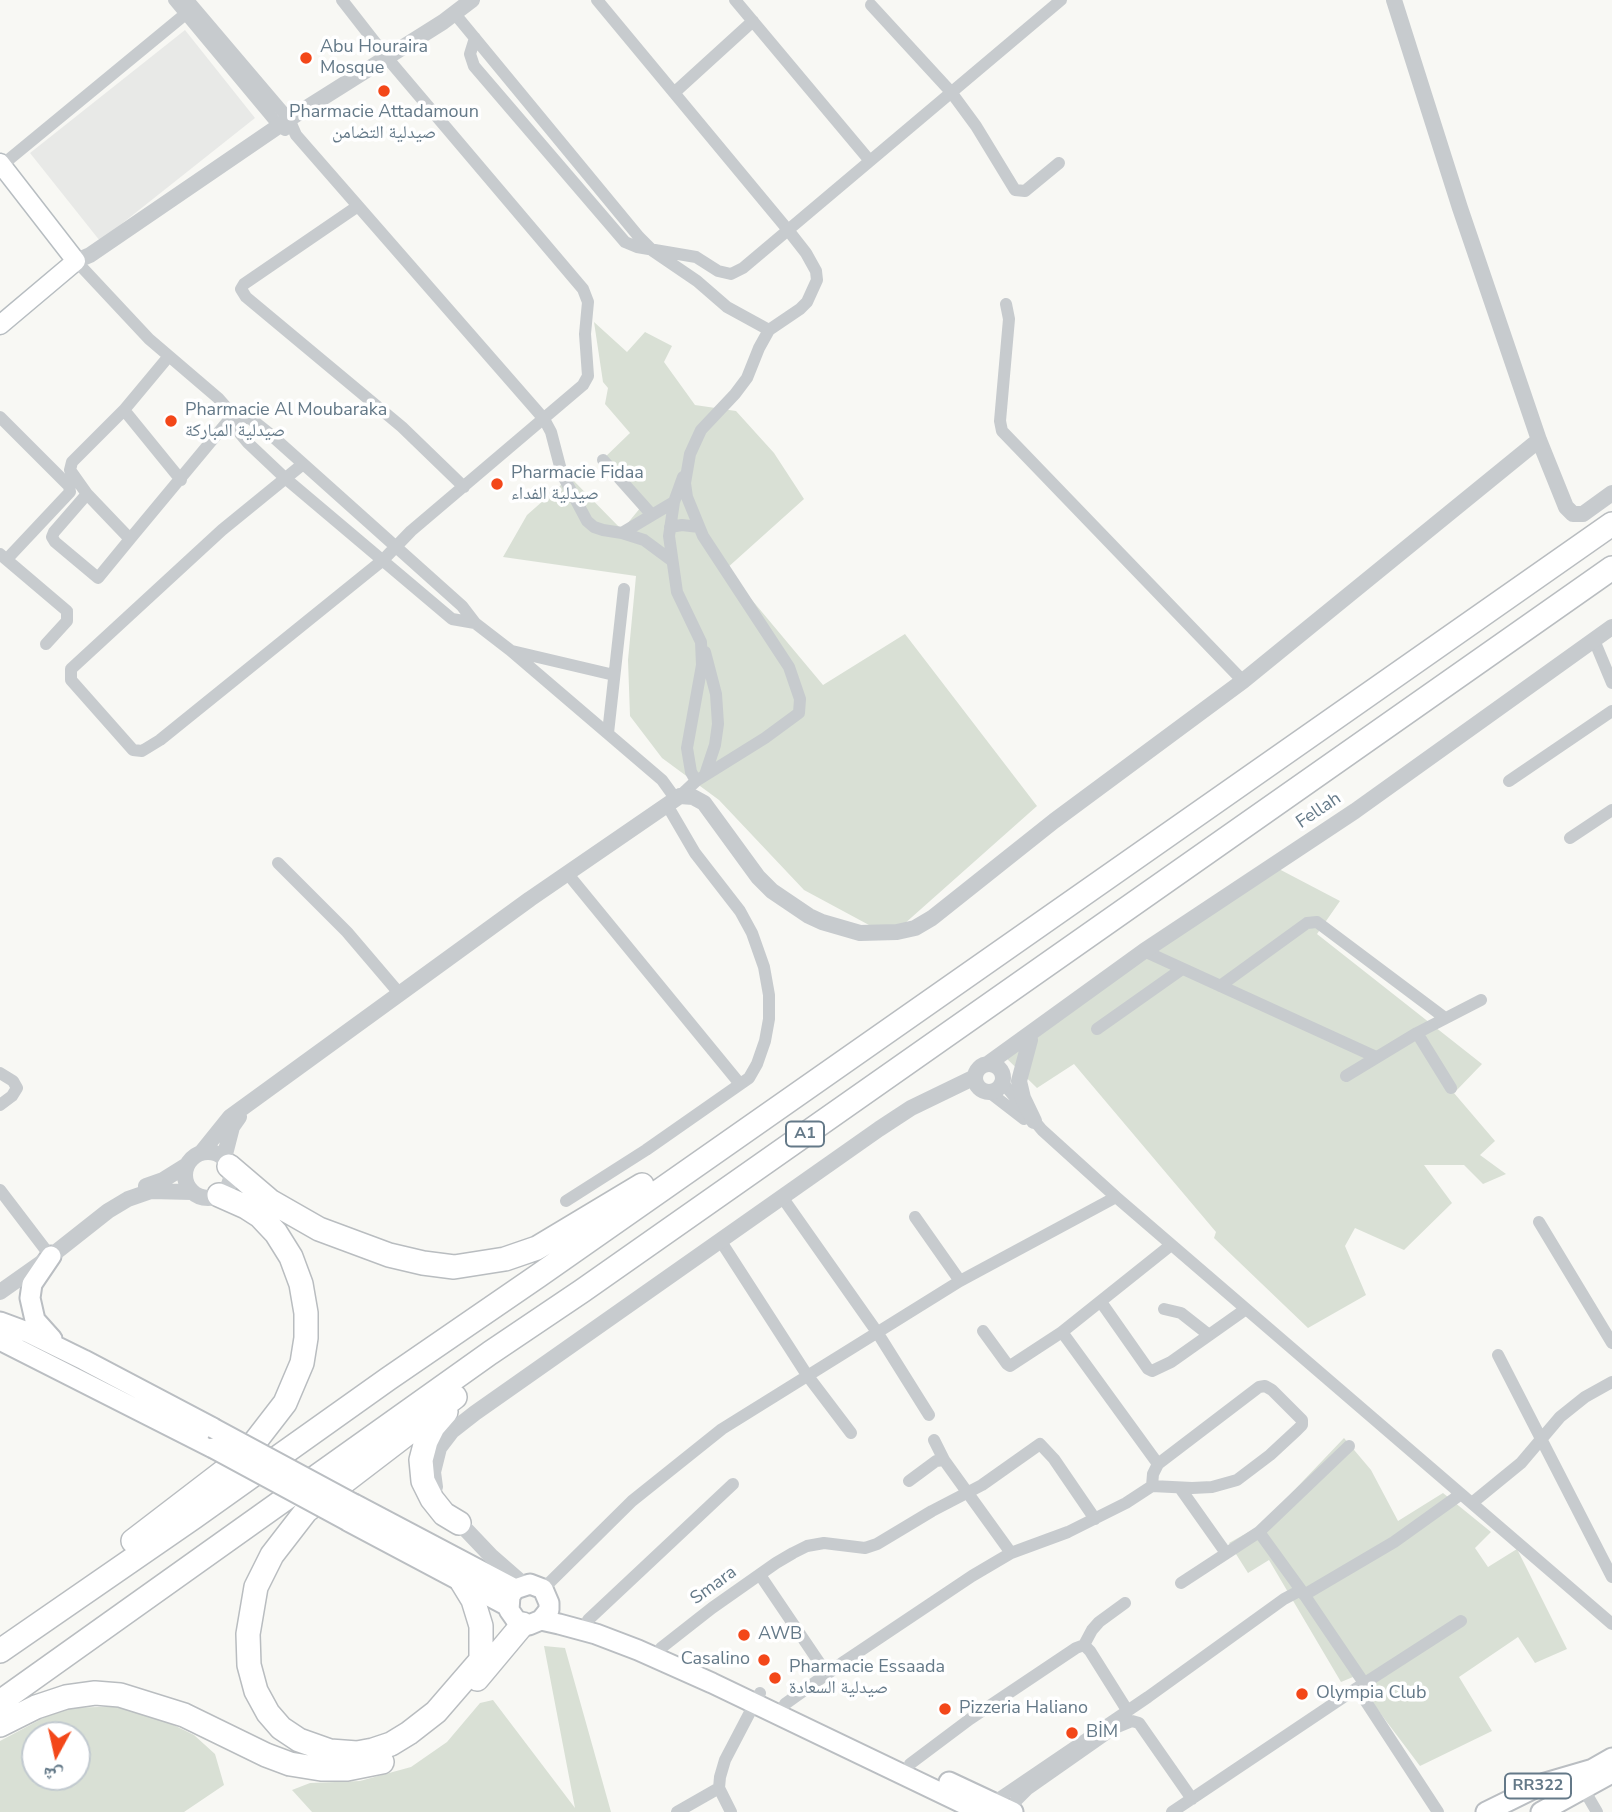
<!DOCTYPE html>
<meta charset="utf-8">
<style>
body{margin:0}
#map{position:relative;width:1612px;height:1812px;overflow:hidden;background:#f8f8f4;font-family:"Nunito Sans","Noto Naskh Arabic",sans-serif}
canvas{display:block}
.north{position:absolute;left:21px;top:1721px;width:70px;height:70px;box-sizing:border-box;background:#fff;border:2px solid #c1c9cf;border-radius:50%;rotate:188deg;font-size:19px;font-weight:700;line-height:28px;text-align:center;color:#647988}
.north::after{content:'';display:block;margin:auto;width:24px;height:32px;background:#f34719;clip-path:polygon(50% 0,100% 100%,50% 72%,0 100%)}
</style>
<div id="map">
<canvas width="1612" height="1812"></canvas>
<div class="north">ش</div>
</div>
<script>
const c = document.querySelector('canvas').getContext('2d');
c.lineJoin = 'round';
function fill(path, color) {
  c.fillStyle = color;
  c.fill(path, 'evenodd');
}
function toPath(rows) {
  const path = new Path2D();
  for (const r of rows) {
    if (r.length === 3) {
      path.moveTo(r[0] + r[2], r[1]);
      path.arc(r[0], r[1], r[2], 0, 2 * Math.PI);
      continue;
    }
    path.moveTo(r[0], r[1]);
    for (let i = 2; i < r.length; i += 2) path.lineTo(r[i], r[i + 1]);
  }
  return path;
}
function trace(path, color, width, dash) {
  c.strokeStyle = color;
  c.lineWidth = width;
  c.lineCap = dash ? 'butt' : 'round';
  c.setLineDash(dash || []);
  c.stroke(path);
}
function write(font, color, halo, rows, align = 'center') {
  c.font = font + ' "Nunito Sans","Noto Naskh Arabic",sans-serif';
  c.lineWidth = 7;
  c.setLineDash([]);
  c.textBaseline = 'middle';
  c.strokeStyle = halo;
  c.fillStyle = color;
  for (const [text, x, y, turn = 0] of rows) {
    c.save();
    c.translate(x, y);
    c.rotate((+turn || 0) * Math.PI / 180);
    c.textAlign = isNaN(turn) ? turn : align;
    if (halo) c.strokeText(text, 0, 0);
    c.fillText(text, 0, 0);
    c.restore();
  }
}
fill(toPath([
 [185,30,255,118,100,241,30,153]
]), '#e8e9e7');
fill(toPath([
 [594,322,627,352,645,332,672,346,664,362,695,405,736,411,774,453,804,499,726,569,823,685,905,634,1037,806,903,925,869,925,804,890,719,800,662,758,630,716,628,660,636,576,503,557,527,515,570,477,622,530,641,507,601,461,630,433,605,404,608,388,603,382],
 [1277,868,1340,901,1317,934,1482,1064,1454,1093,1495,1141,1480,1155,1506,1174,1483,1184,1464,1165,1424,1165,1452,1203,1404,1250,1355,1228,1345,1246,1366,1295,1308,1328,1214,1238,1216,1232,1074,1064,1037,1088,1002,1054],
 [1344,1438,1371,1470,1398,1521,1443,1493,1491,1532,1475,1548,1488,1567,1517,1549,1567,1649,1535,1663,1518,1637,1459,1677,1492,1731,1420,1766,1353,1677,1341,1682,1269,1560,1248,1573,1229,1543,1261,1525],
 [544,1646,565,1648,611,1812,312,1812,292,1790,310,1783,360,1781,411,1767,447,1742,480,1703,493,1700,575,1808],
 [135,1706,194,1735,215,1754,224,1785,184,1812,0,1812,0,1741,62,1708],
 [35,1735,77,1735,77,1777,35,1777]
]), '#d9e0d5');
const secondary = toPath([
 [0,163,76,261,0,325]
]);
const primary = toPath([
 [51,1256,32,1284,30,1298,35,1320,52,1339],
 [0,1322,27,1332,84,1360,213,1428],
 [0,1340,213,1448],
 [354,1504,515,1589],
 [348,1521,508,1606],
 [541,1620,549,1610,549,1603,543,1589,530,1584,515,1589,510,1596,509,1610,516,1620,523,1624,529,1625,541,1620,559,1624,596,1634,638,1650,712,1683,981,1812],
 [1584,1774,1612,1758],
 [949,1782,1013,1812],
 [1486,1812,1545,1783,1593,1769],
 [1541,1812,1608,1775]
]);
const motorway = toPath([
 [229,1166,270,1201,319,1229,389,1255,423,1263,454,1267,505,1259,537,1248,642,1185],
 [455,1397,306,1511,272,1555,256,1587,248,1634,249,1665,256,1691,268,1713,281,1728,299,1740,330,1751,357,1753,373,1750,391,1744,409,1733,436,1712,481,1660,481,1626,473,1600,462,1582],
 [446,1412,433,1427,426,1441,421,1460,423,1481,432,1499,444,1514,459,1523],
 [133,1541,223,1472,251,1447,285,1403,302,1363,306,1338,306,1313,301,1284,291,1257,276,1233,260,1216,246,1207,219,1195],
 [0,1651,194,1517,388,1379,538,1276,1612,524],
 [477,1679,523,1624],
 [0,1702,490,1353,582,1291,1612,568],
 [0,1725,36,1707,66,1697,95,1693,120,1695,184,1715,266,1755,290,1764,321,1769,347,1769,382,1762]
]);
trace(secondary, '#b7bdc1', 21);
trace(primary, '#babec2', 23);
trace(motorway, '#b9bdc0', 26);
trace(toPath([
 [174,0,279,126,285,130],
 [188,0,289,119,296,135,544,419,551,432,562,474,587,521,594,527,603,530,622,533,674,502],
 [597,0,788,230,806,253,816,271,817,280,807,302,800,309,769,330,759,348,747,378,735,394,701,430,690,454,685,483,687,497,703,536,789,667,800,699,799,713,765,738,696,781,680,796],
 [735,0,870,161],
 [871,5,951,92,976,126,1015,190,1025,191,1059,163],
 [455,14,639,237,653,251,697,281,727,307,769,330],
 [475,38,470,54,474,66,625,242,637,247,696,257,718,271,731,274,743,268,1061,0],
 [675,92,753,21],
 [2,165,194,7],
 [358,206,244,284,241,289,246,297,402,427,464,487],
 [76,261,149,339,218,398,233,415,238,431,248,443,285,478,452,619,475,623],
 [1006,304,1009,319,1000,421,1002,431,1243,681],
 [169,356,124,410,181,480],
 [124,410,72,462,70,470,87,494,130,539,233,415],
 [233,415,251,419,271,435,462,606,475,623,510,650,662,780,675,798],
 [0,417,69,486,70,492,7,559],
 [603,460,652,515],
 [303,464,222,530,71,669,71,680,133,750,142,751,160,740,383,560,411,531,583,385,588,376,585,334,588,302,583,289,388,59,342,0],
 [683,477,674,502,669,536,677,592,701,642,702,665,687,748,691,772,696,781],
 [87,494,54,532,52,537,55,542,98,578,130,539],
 [670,527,682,525,699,527],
 [622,533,644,540,671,560],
 [0,554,67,611,67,621,46,644],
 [1594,640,1612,683],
 [512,651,614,675],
 [608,733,624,589],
 [705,775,715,745,718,724,716,694,705,652],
 [1509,781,1612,711],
 [1570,838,1612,810],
 [278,863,347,932,399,993],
 [567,873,740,1084],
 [1144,951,1376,1057],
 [1220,986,1307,923,1317,922,1445,1018],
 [1097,1029,1182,969],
 [1417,1033,1451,1088],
 [0,1073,13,1081,17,1088,12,1096,0,1105],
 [1346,1076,1417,1033,1481,1000],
 [1003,1083,1042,1130,1116,1197,1612,1624],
 [989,1092,1024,1119],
 [0,1190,45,1249],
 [782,1197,877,1332,929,1415],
 [566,1201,646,1150,749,1078,757,1064,765,1041,769,1019,769,995,764,967,752,933,740,911,695,853,667,805],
 [915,1217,960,1281],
 [1539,1222,1612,1343],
 [720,1240,807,1375,851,1433],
 [1101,1302,1148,1369,1152,1371,1171,1362,1246,1309],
 [1164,1309,1181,1313,1209,1335],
 [983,1331,1007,1364,1010,1366,1062,1332],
 [1498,1355,1612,1577],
 [934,1440,944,1460],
 [1158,1464,1062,1332,1171,1245],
 [909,1481,936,1461,944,1460,1011,1553],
 [1180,1488,1226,1553],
 [1472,1503,1521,1463,1560,1417,1585,1397,1612,1382],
 [1259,1532,1301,1590],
 [760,1575,827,1674],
 [1181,1583,1259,1532,1349,1446],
 [543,1589,632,1501,722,1429,960,1281,1116,1197],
 [1304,1595,1394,1542,1461,1494],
 [588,1620,733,1484],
 [1084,1645,1090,1651,1127,1710],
 [661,1648,712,1608,776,1563,793,1553,807,1546,824,1543,865,1548,877,1544,932,1511,982,1485,1040,1444,1054,1459,1095,1519],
 [779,1715,785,1704,845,1661,972,1576,1011,1553,1068,1532,1126,1503,1152,1486,1192,1488,1212,1487,1237,1480,1270,1455,1297,1430,1302,1425,1302,1420,1272,1390,1265,1386,1259,1387,1158,1464,1153,1474,1152,1486],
 [910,1764,970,1719,1076,1648,1084,1645,1092,1630,1099,1622,1125,1603],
 [1583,1788,1597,1812],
 [989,1805,1148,1697,1284,1599,1301,1590,1364,1683],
 [677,1812,719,1788],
 [731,1812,719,1788,720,1777,725,1760,760,1693],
 [1005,1812,1028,1789,1115,1728,1132,1721,1139,1723,1192,1799],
 [1172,1812,1357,1688],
 [1438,1812,1357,1688,1461,1621]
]), '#c7cbce', 12);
trace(toPath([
 [1394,0,1460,208,1539,440,1566,507,1573,514,1583,514,1612,493],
 [76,261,90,255,289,119,443,22,472,0],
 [1030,1040,1019,1081,1023,1098,1034,1121],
 [989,1063,1144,951,1355,811,1612,627],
 [989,1078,14],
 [208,1175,23],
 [201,1153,230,1117,530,899,680,796,693,797,704,803,758,877,772,891,809,916,822,922,860,933,897,932,915,928,932,918,1054,821,1243,681,1539,440],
 [224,1158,232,1127,239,1117],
 [146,1186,163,1180,187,1165],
 [0,1292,51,1256,108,1211,128,1199,151,1191,192,1192],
 [435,1487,433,1472,439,1448,452,1431,475,1413,879,1129,911,1108,975,1077],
 [452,1515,491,1556,523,1584]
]), '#c7cbce', 16);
trace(secondary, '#fff', 18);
trace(primary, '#fff', 19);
trace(motorway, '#fff', 23);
const primaryBridge = toPath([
 [213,1428,354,1504],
 [213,1448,348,1521]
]);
trace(primaryBridge, '#babec2', 23, []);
trace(primaryBridge, '#fff', 19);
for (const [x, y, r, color] of [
 [306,58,7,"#f34719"],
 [384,91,7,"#f34719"],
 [171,421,7,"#f34719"],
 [497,484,7,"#f34719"],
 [744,1635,7,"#f34719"],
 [764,1660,7,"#f34719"],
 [775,1678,7,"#f34719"],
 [1302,1694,7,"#f34719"],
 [945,1709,7,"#f34719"],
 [1072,1733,7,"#f34719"]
]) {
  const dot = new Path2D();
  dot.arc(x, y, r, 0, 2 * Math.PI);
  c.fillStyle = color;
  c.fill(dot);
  trace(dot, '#fff', 2.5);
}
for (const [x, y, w] of [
 [805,1134,38],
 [1538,1786,66]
]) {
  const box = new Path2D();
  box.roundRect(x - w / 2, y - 12.5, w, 25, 5);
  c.fillStyle = '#fff';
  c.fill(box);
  trace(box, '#647988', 2);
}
write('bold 16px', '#647988', null, [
 ["A1",805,1134],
 ["RR322",1538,1786]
]);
write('18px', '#647988', '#fff', [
 ["Abu Houraira",320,48],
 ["Mosque",320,69],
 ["Pharmacie Attadamoun",384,113,"center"],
 ["صيدلية التضامن",384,134,"center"],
 ["Pharmacie Al Moubaraka",185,411],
 ["صيدلية المباركة",185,432],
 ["Pharmacie Fidaa",511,474],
 ["صيدلية الفداء",511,495],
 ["AWB",758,1635],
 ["Casalino",750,1660,"right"],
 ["Pharmacie Essaada",789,1668],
 ["صيدلية السعادة",789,1689],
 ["Olympia Club",1316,1694],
 ["Pizzeria Haliano",959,1709],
 ["BİM",1086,1733]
], 'left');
write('18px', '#647988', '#fff', [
 ["Fellah",1319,811,-34],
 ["Smara",714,1586,-36]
]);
</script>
